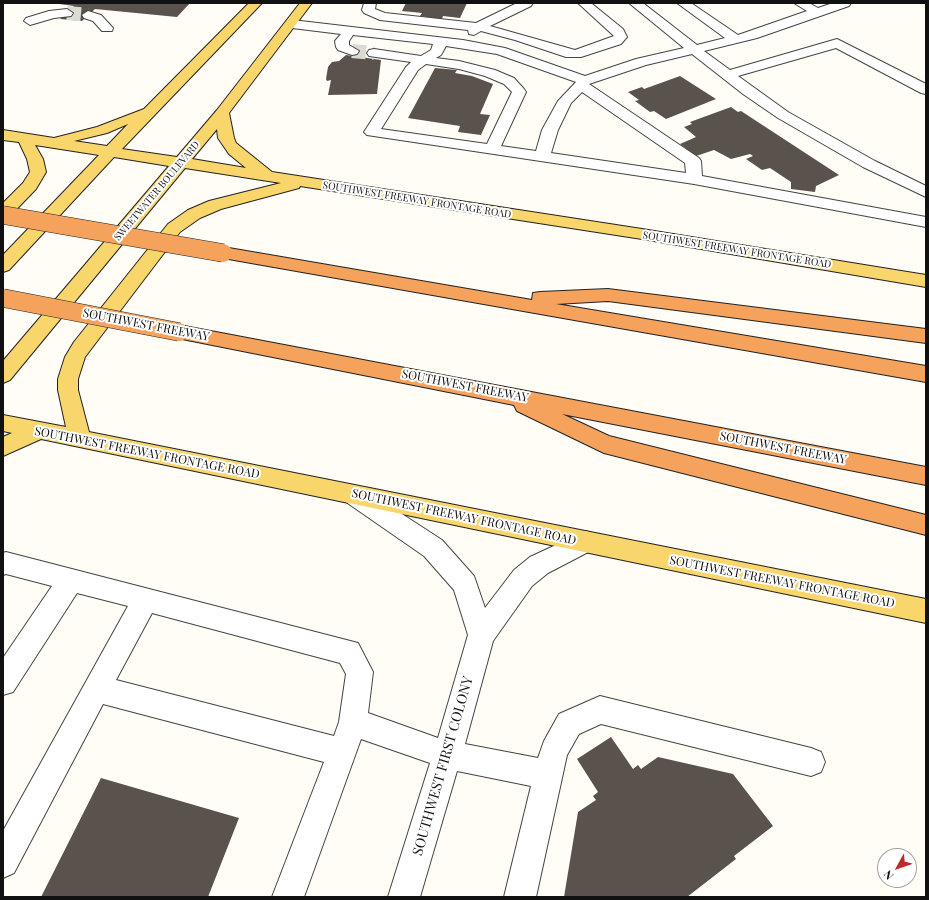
<!DOCTYPE html>
<style>
body{margin:0}
#map{position:relative;width:929px;height:900px;overflow:hidden;background:#fffdf5;font-family:"Playfair Display",serif}
canvas{display:block}
.frame{position:absolute;inset:0;border:4px solid #111;pointer-events:none}
.north{position:absolute;left:877px;top:848px;width:40px;height:40px;box-sizing:border-box;background:#fff;border:1px solid #a0a0a0;border-radius:50%;rotate:230deg;font-size:11px;font-weight:700;line-height:16px;text-align:center;color:#111}
.north::after{content:'';display:block;margin:auto;width:14px;height:18px;background:#c4262e;clip-path:polygon(50% 0,100% 100%,50% 72%,0 100%)}
</style>
<div id="map">
<canvas width="929" height="900"></canvas>
<div class="frame"></div>
<div class="north">N</div>
</div>
<script>
const c = document.querySelector('canvas').getContext('2d');
c.lineJoin = 'round';
function fill(path, color) {
  c.fillStyle = color;
  c.fill(path, 'evenodd');
}
function toPath(rows) {
  const path = new Path2D();
  for (const r of rows) {
    path.moveTo(r[0], r[1]);
    for (let i = 2; i < r.length; i += 2) path.lineTo(r[i], r[i + 1]);
  }
  return path;
}
function trace(path, color, width, dash) {
  c.strokeStyle = color;
  c.lineWidth = width;
  c.lineCap = dash ? 'butt' : 'round';
  c.setLineDash(dash || []);
  c.stroke(path);
}
function write(font, color, halo, rows, align = 'center') {
  c.font = font + ' "Playfair Display",serif';
  c.lineWidth = 4;
  c.setLineDash([]);
  c.textBaseline = 'middle';
  c.strokeStyle = halo;
  c.fillStyle = color;
  for (const [text, x, y, turn = 0] of rows) {
    c.save();
    c.translate(x, y);
    c.rotate((+turn || 0) * Math.PI / 180);
    c.textAlign = isNaN(turn) ? turn : align;
    if (halo) c.strokeText(text, 0, 0);
    c.fillText(text, 0, 0);
    c.restore();
  }
}
fill(toPath([
 [52,3,190,3,177,17,95,9,82,21,60,19,74,6],
 [406,3,467,3,460,18,443,16,442,19,420,16,422,13,402,11],
 [346,55,381,60,377,94,328,95,331,80,327,81,326,79,328,67,332,62,339,61],
 [435,68,457,70,455,73,472,76,493,84,480,114,490,115,481,135,458,132,460,126,408,118],
 [680,76,716,99,666,119,654,111,650,112,635,101,639,100,628,92,642,87,644,89],
 [731,107,738,112,741,111,839,175,816,186,815,192,791,189,791,182,770,168,762,170,746,159,753,156,750,154,731,159,714,150,696,156,680,144,696,137,684,127,692,124,690,122],
 [611,737,633,769,638,765,641,769,658,757,733,774,773,826,734,856,736,859,687,897,564,897,578,812,596,800,593,796,598,792,577,759],
 [101,778,239,818,208,897,41,897]
]), '#5a524d');
trace(toPath([
 [67,13,88,15],
 [352,51,374,53]
]), '#dbdad3', 14, [14, 7]);
const minor = toPath([
 [364,3,376,3,375,9,385,13,476,23,517,3,533,3,531,6,490,26,575,50,614,36,578,3,591,3,623,29,627,37,621,44,581,57,566,57,515,40,481,31,474,35,469,34,468,30,380,20,364,13,362,10,364,3],
 [629,3,643,3,697,45,725,38,677,3,691,3,738,35,807,11,794,3,809,3,818,8,833,3,851,3,849,6,757,38,704,51,730,70,837,39,926,84,926,94,921,93,836,48,738,76,788,112,875,161,926,186,926,197,863,167,778,118,743,94,692,54,646,65,589,84,699,158,701,161,702,176,926,217,926,227,694,184,367,135,364,132,406,67,411,62,369,56,367,53,369,50,374,49,421,56,431,50,433,44,353,35,349,41,349,45,359,51,357,54,352,55,338,50,336,47,335,41,341,34,292,28,286,24,292,20,463,40,505,48,585,76,636,59,684,48,629,3],
 [446,46,497,54,576,82,558,101,542,130,536,151,501,146,526,92,524,89,514,78,495,70,459,61,436,58,441,55,446,46],
 [426,64,459,69,485,76,504,84,512,92,487,144,381,129,418,70,426,64],
 [582,92,685,163,686,173,551,153,558,130,571,103,582,92],
 [67,9,73,13,71,16,54,18,30,25,24,21,26,18,49,11,67,9],
 [88,11,101,15,113,28,112,31,102,31,93,21,84,18,82,15,88,11],
 [354,485,362,488,442,540,474,576,485,608,514,570,530,557,586,531,594,535,598,542,594,549,548,573,532,586,493,641,465,744,538,758,544,741,559,714,600,696,811,748,821,752,825,762,821,772,811,776,601,724,579,734,567,755,536,897,504,897,531,786,457,771,420,897,388,897,430,763,361,739,304,897,272,897,324,762,103,704,14,873,3,878,3,831,128,606,77,593,13,692,3,695,3,658,52,586,6,574,3,575,3,553,6,552,358,643,373,672,368,713,438,738,468,635,454,590,424,556,346,502,343,495,346,488,354,485],
 [152,613,340,663,346,674,339,722,334,736,116,680,152,613]
]);
const major = toPath([
 [249,3,262,3,122,149,177,157,217,110,300,3,312,3,229,113,234,138,236,143,272,172,642,229,926,275,926,287,642,239,300,186,299,188,221,209,200,218,180,232,85,357,78,379,78,390,89,432,926,599,926,623,41,439,3,456,3,437,12,433,3,431,3,415,66,427,58,390,58,379,65,357,74,342,168,224,188,210,209,201,281,183,185,168,10,380,3,383,3,361,169,166,114,157,9,270,3,272,3,255,99,155,35,145,43,159,46,172,36,189,9,217,3,218,3,203,23,183,30,172,27,159,19,142,3,140,3,130,54,138,97,127,144,109,249,3],
 [128,124,107,146,74,141,107,133,128,124],
 [217,129,218,138,229,154,246,168,192,159,217,129]
]);
const highway = toPath([
 [223,247,532,300,533,293,540,292,608,289,926,329,926,343,608,301,556,304,926,366,926,382,217,257,214,253,217,249,223,247],
 [179,325,926,467,926,485,562,414,609,436,926,515,926,535,604,453,517,411,514,405,172,337,169,332,172,327,179,325]
]);
trace(minor, '#444', 2);
trace(major, '#222', 2);
trace(highway, '#222', 2);
fill(minor, '#fff');
fill(major, '#f9d66b');
fill(highway, '#f5a25d');
const highwayBridge = toPath([
 [3,215,223,253],
 [3,298,179,332]
]);
trace(highwayBridge, '#222', 19, []);
trace(highwayBridge, '#f5a25d', 18);
write('10px', '#111', '#fff', [
 ["SWEETWATER BOULEVARD",157,191,-50],
 ["SOUTHWEST FREEWAY FRONTAGE ROAD",417,200,9],
 ["SOUTHWEST FREEWAY FRONTAGE ROAD",737,250,9]
]);
write('12px', '#111', '#fff', [
 ["SOUTHWEST FREEWAY",146,325,11],
 ["SOUTHWEST FREEWAY",465,386,11],
 ["SOUTHWEST FREEWAY",783,448,11],
 ["SOUTHWEST FREEWAY FRONTAGE ROAD",147,453,11],
 ["SOUTHWEST FREEWAY FRONTAGE ROAD",464,517,12],
 ["SOUTHWEST FREEWAY FRONTAGE ROAD",782,582,11]
]);
write('14px', '#111', '#fff', [
 ["SOUTHWEST FIRST COLONY",443,766,-74]
]);
</script>
